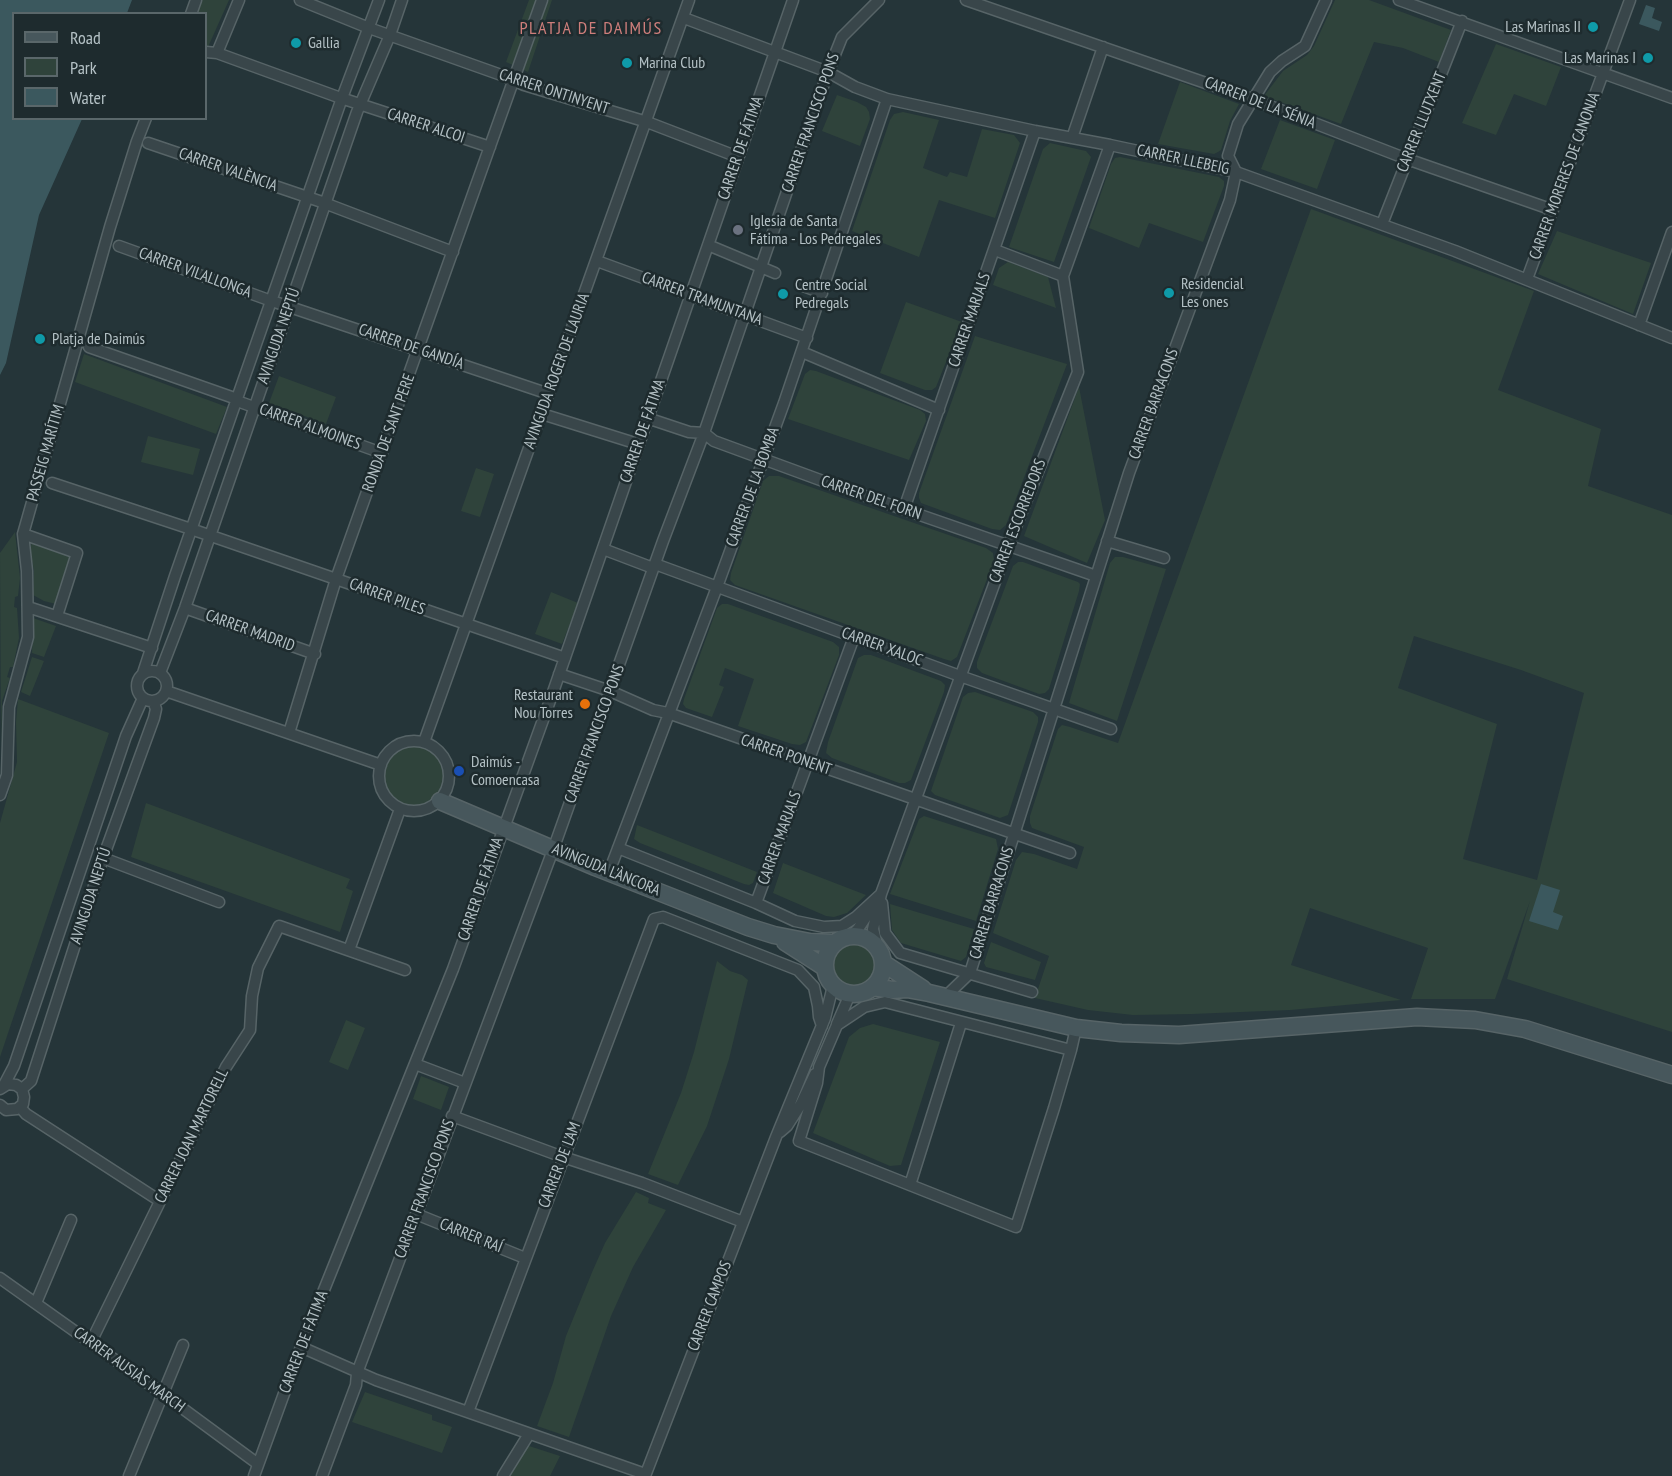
<!DOCTYPE html>
<meta charset="utf-8">
<style>
body{margin:0}
#map{position:relative;width:1672px;height:1476px;overflow:hidden;background:#253539;font-family:"PT Sans Narrow",sans-serif}
canvas{display:block}
.legend{position:absolute;left:12px;top:12px;width:195px;height:108px;box-sizing:border-box;background:#1e2b2e;border:2px solid #5a676a;margin:0;padding:8px 10px;list-style:none;font-size:18px;color:#b4c1c5}
.legend li{display:flex;align-items:center;gap:12px;height:30px}
.legend b{width:30px;border:2px solid #5a676a}
</style>
<div id="map">
<canvas width="1672" height="1476"></canvas>
<ul class="legend">
<li><b style="height:8px;background:#47575c"></b>Road</li>
<li><b style="height:16px;background:#2f433b"></b>Park</li>
<li><b style="height:16px;background:#3b585e"></b>Water</li>
</ul>
</div>
<script>
const c = document.querySelector('canvas').getContext('2d');
c.lineJoin = 'round';
function fill(path, color) {
  c.fillStyle = color;
  c.fill(path, 'evenodd');
}
function toPath(rows) {
  const path = new Path2D();
  for (const r of rows) {
    if (r.length === 3) {
      path.moveTo(r[0] + r[2], r[1]);
      path.arc(r[0], r[1], r[2], 0, 2 * Math.PI);
      continue;
    }
    path.moveTo(r[0], r[1]);
    for (let i = 2; i < r.length; i += 2) path.lineTo(r[i], r[i + 1]);
  }
  return path;
}
function trace(path, color, width, dash) {
  c.strokeStyle = color;
  c.lineWidth = width;
  c.lineCap = dash ? 'butt' : 'round';
  c.setLineDash(dash || []);
  c.stroke(path);
}
function write(font, color, halo, rows, align = 'center') {
  c.font = font + ' "PT Sans Narrow",sans-serif';
  c.lineWidth = 5;
  c.setLineDash([]);
  c.textBaseline = 'middle';
  c.strokeStyle = halo;
  c.fillStyle = color;
  for (const [text, x, y, turn = 0] of rows) {
    c.save();
    c.translate(x, y);
    c.rotate((+turn || 0) * Math.PI / 180);
    c.textAlign = isNaN(turn) ? turn : align;
    if (halo) c.strokeText(text, 0, 0);
    c.fillText(text, 0, 0);
    c.restore();
  }
}
fill(toPath([
 [201,0,229,0,208,47,206,46,206,14,195,14],
 [529,0,552,0,528,72,506,62],
 [1335,0,1369,0,1451,30,1439,62,1403,48,1374,42,1341,124,1264,96,1283,71,1307,55,1314,46],
 [1496,44,1561,67,1546,106,1514,94,1496,135,1462,123],
 [1180,82,1239,104,1230,121,1221,150,1218,152,1214,154,1158,144],
 [837,95,857,102,866,107,869,112,870,119,860,146,822,131],
 [903,112,939,120,923,168,947,177,950,172,967,177,982,129,1014,135,1020,143,995,218,939,200,919,257,852,231,890,120,894,114],
 [1280,120,1335,140,1317,189,1261,169],
 [1050,143,1086,151,1091,157,1054,262,1009,247,1043,149],
 [1120,157,1219,177,1224,181,1224,186,1203,242,1149,223,1139,248,1089,228,1111,164,1115,158],
 [1311,209,1534,291,1498,390,1601,429,1588,486,1672,515,1672,1032,1507,979,1530,901,1495,999,1411,999,1428,948,1310,908,1291,965,1401,1000,1290,1010,1192,1014,1133,1015,1088,1010,1035,998,1049,956,993,933,1016,860,1022,852,1034,854,1077,869,1084,847,1032,828,1030,823,1030,816,1058,729,1062,725,1070,727,1118,743],
 [1414,636,1521,670,1584,693,1537,880,1463,859,1497,724,1398,688],
 [1557,231,1651,263,1633,314,1538,274],
 [1008,262,1048,277,1056,308,993,285,999,268],
 [906,302,962,322,936,387,932,390,925,390,880,373],
 [975,336,1067,364,1006,525,1000,530,992,529,921,503,919,498,919,493],
 [84,354,227,407,216,434,75,382],
 [810,370,816,371,920,410,925,414,926,421,909,460,788,419,805,374],
 [279,376,336,397,326,424,269,403],
 [1079,387,1105,520,1087,563,1024,536],
 [148,436,200,449,193,475,141,462],
 [476,468,494,474,480,517,461,511],
 [769,476,779,476,986,548,993,553,994,561,957,657,951,661,944,659,735,585,730,580,731,573,763,481],
 [15,532,20,578,18,596,15,597,14,607,17,608,19,638,13,667,10,667,7,677,10,678,2,701,1,748,0,553],
 [32,540,74,556,56,604,44,601,33,595,34,570,30,552],
 [1115,557,1123,557,1166,569,1117,721,1069,703,1110,563],
 [1018,562,1023,562,1078,582,1080,584,1079,591,1049,689,1045,693,1039,694,982,673,977,668,977,662,1013,566],
 [551,592,578,603,562,644,535,634],
 [722,604,728,604,833,642,839,647,839,655,806,742,800,745,792,744,738,726,754,679,725,668,719,685,724,687,712,717,686,708,683,704,684,699,717,608],
 [33,618,56,626,44,657,32,653],
 [864,655,871,655,941,681,945,685,944,692,911,780,905,783,899,783,832,758,826,753,828,742,858,658],
 [32,657,44,661,30,696,21,692],
 [975,692,1033,712,1038,717,1038,722,1008,815,1000,818,935,795,931,791,963,697,968,693],
 [18,699,109,733,0,1057,0,823,17,762,16,722],
 [414,776,35],
 [146,803,350,879,346,888,353,891,340,932,131,857],
 [924,816,996,839,998,849,976,921,890,894,919,819],
 [637,825,757,872,753,883,749,885,744,884,640,843,634,839],
 [783,863,866,895,847,913,834,917,826,916,773,893],
 [890,904,974,929,966,957,961,961,901,943,892,930],
 [853,965,29],
 [991,942,1041,962,1035,980,986,967,984,963],
 [717,961,730,971,742,975,748,980,729,1059,707,1126,678,1185,648,1174,681,1093,694,1052],
 [346,1020,365,1028,348,1070,329,1062],
 [873,1024,940,1042,901,1165,890,1166,813,1133,849,1037,860,1028],
 [421,1076,449,1087,441,1110,413,1099],
 [636,1192,649,1198,648,1203,666,1210,633,1267,611,1316,569,1437,537,1426,553,1383,566,1336,593,1270,605,1243],
 [365,1392,432,1415,432,1420,452,1427,442,1453,352,1422],
 [526,1445,560,1456,550,1476,510,1476]
]), '#2f433b');
fill(toPath([
 [0,0,132,0,127,13,14,14,14,118,82,119,39,215,6,363,0,375],
 [1646,5,1655,8,1652,18,1662,22,1659,31,1639,24],
 [1541,884,1560,890,1553,912,1563,916,1558,930,1529,921]
]), '#3b585e');
const street = toPath([
 [300,0,369,28,504,76,524,85,647,122,738,157],
 [966,0,1252,99,1407,159,1553,210],
 [1399,0,1672,98],
 [191,14,196,0],
 [684,18,828,72,855,87,887,99,1035,131,1110,145,1236,172,1455,251,1672,338],
 [206,52,217,53,239,0],
 [217,53,338,97,490,147],
 [1072,138,1103,47],
 [148,143,319,201,453,252],
 [1382,224,1462,21],
 [708,245,775,273],
 [119,246,266,299,549,394],
 [995,250,1063,276],
 [597,261,807,338],
 [1527,279,1630,0],
 [803,286,822,293],
 [1639,325,1672,232],
 [89,347,237,399],
 [802,352,939,410],
 [237,401,382,453],
 [542,414,638,444],
 [647,418,689,432,704,433,714,441,842,488,1096,576],
 [52,483,191,529,565,658],
 [904,509,1035,131],
 [23,534,77,553,57,616],
 [1107,541,1164,558],
 [603,549,653,568],
 [655,564,960,676,1111,729],
 [28,607,152,648],
 [185,608,315,654],
 [152,686,15],
 [143,673,175,576,342,98,379,0],
 [160,673,185,608,357,112,390,35,402,0],
 [559,674,610,691,653,710,668,713,1070,853],
 [166,691,381,765],
 [289,733,336,579,542,0],
 [414,776,35],
 [424,742,689,0],
 [0,795,7,775,9,707,28,637,27,571,23,534,110,227,137,141,146,118],
 [618,848,756,903,795,921,824,927,842,926,856,917,881,894],
 [103,858,219,902],
 [609,872,717,587,784,403,887,99],
 [756,903,854,637],
 [882,903,885,933,900,953,1032,992],
 [851,936,858,929,874,905],
 [878,949,873,929,881,894,1007,549,1078,372,1063,276,1110,145],
 [349,950,400,809],
 [945,997,970,973,1129,473,1230,200,1236,172,1228,156,1238,124,1270,72,1282,61,1305,46,1326,0],
 [837,1024,850,994],
 [1071,1050,885,1002,864,1007,837,1025,819,1067,817,1083,799,1141,1016,1227,1054,1108,1071,1050,1076,1028],
 [415,1064,465,1083],
 [4,1085,14,1066,126,736,143,698],
 [22,1089,31,1081,103,858,154,718,156,709,153,701],
 [0,1105,6,1110,17,1109,23,1104,24,1097,22,1089,16,1085,8,1084,0,1089],
 [20,1107,26,1114,160,1201],
 [452,1116,563,1157,642,1183,743,1222],
 [780,1132,787,1126,801,1104,815,1074],
 [910,1185,961,1023],
 [416,1214,525,1258],
 [0,1278,163,1394,258,1464],
 [36,1303,71,1220],
 [91,1342,226,1067,250,1030,252,996,258,968,279,926,405,970],
 [301,1347,376,1380,645,1474],
 [468,1412,654,919,663,917,798,970,814,987,818,1006,819,1017,822,1026],
 [129,1476,183,1345],
 [254,1476,301,1347,453,969,552,695,793,0],
 [322,1476,356,1385,357,1373,553,850,663,541,704,433,828,72,842,37,879,0],
 [503,1476,529,1434],
 [645,1476,776,1137,825,1018,833,986]
]);
const secondary = toPath([
 [440,801,595,867,748,927,774,935,810,942,834,943],
 [854,965,29],
 [785,942,824,967],
 [883,963,923,989],
 [873,987,892,990,907,989,929,993,1076,1028,1121,1033,1179,1035,1417,1017,1475,1020,1525,1029,1672,1075]
]);
trace(street, '#576467', 13);
trace(secondary, '#576467', 19);
trace(street, '#39464a', 10);
trace(secondary, '#47575c', 16);
for (const [x, y, r, color] of [
 [1593,27,6,"#0f9aa8"],
 [296,43,6,"#0f9aa8"],
 [1648,58,6,"#0f9aa8"],
 [627,63,6,"#0f9aa8"],
 [738,230,6,"#6b7280"],
 [1169,293,6,"#0f9aa8"],
 [783,294,6,"#0f9aa8"],
 [40,339,6,"#0f9aa8"],
 [585,704,6,"#e8710a"],
 [459,771,6,"#1a4fb4"]
]) {
  const dot = new Path2D();
  dot.arc(x, y, r, 0, 2 * Math.PI);
  c.fillStyle = color;
  c.fill(dot);
  trace(dot, '#1e2b2e', 2);
}
write('16px', '#b4c1c5', '#1e2b2e', [
 ["Las Marinas II",1581,27,"right"],
 ["Gallia",308,43],
 ["Las Marinas I",1636,58,"right"],
 ["Marina Club",639,63],
 ["Iglesia de Santa",750,221],
 ["Fátima - Los Pedregales",750,239],
 ["Residencial",1181,284],
 ["Les ones",1181,302],
 ["Centre Social",795,285],
 ["Pedregals",795,303],
 ["Platja de Daimús",52,339],
 ["Restaurant",573,695,"right"],
 ["Nou Torres",573,713,"right"],
 ["Daimús -",471,762],
 ["Comoencasa",471,780]
], 'left');
write('16px', '#b4c1c5', '#1e2b2e', [
 ["CARRER ONTINYENT",554,92,18],
 ["CARRER DE LA SÉNIA",1260,103,21],
 ["CARRER LLUTXENT",1422,122,-68],
 ["CARRER FRANCISCO PONS",811,123,-71],
 ["CARRER ALCOI",426,126,18],
 ["CARRER DE FÁTIMA",741,148,-71],
 ["CARRER LLEBEIG",1183,160,12],
 ["CARRER VALÈNCIA",228,170,19],
 ["CARRER MORERES DE CANONJA",1565,176,-70],
 ["CARRER VILALLONGA",195,273,20],
 ["CARRER TRAMUNTANA",702,299,20],
 ["CARRER MARJALS",970,320,-71],
 ["AVINGUDA NEPTÚ",279,336,-71],
 ["CARRER DE GANDÍA",411,347,19],
 ["AVINGUDA ROGER DE LAURIA",557,371,-70],
 ["CARRER BARRACONS",1154,404,-70],
 ["CARRER ALMOINES",310,427,20],
 ["CARRER DE FÀTIMA",643,431,-71],
 ["RONDA DE SANT PERE",389,433,-70],
 ["PASSEIG MARÍTIM",46,453,-74],
 ["CARRER DE LA BOMBA",753,487,-70],
 ["CARRER DEL FORN",871,498,19],
 ["CARRER ESCORREDORS",1018,521,-69],
 ["CARRER PILES",387,597,20],
 ["CARRER MADRID",250,631,20],
 ["CARRER XALOC",882,647,20],
 ["CARRER FRANCISCO PONS",595,734,-70],
 ["CARRER PONENT",786,755,19],
 ["CARRER MARJALS",780,838,-70],
 ["AVINGUDA L'ÀNCORA",606,870,22],
 ["CARRER DE FÀTIMA",481,889,-71],
 ["AVINGUDA NEPTÚ",91,896,-72],
 ["CARRER BARRACONS",992,903,-73],
 ["CARRER JOAN MARTORELL",192,1136,-64],
 ["CARRER DE L'AM",560,1165,-69],
 ["CARRER FRANCISCO PONS",425,1189,-70],
 ["CARRER RAÍ",471,1236,22],
 ["CARRER CAMPOS",710,1306,-69],
 ["CARRER DE FÀTIMA",304,1342,-69],
 ["CARRER AUSIÀS MARCH",129,1370,36]
]);
c.letterSpacing = '1.5px';
write('18px', '#ce7e7b', '#1e2b2e', [
 ["PLATJA DE DAIMÚS",591,29]
]);
c.letterSpacing = '0px';
</script>
